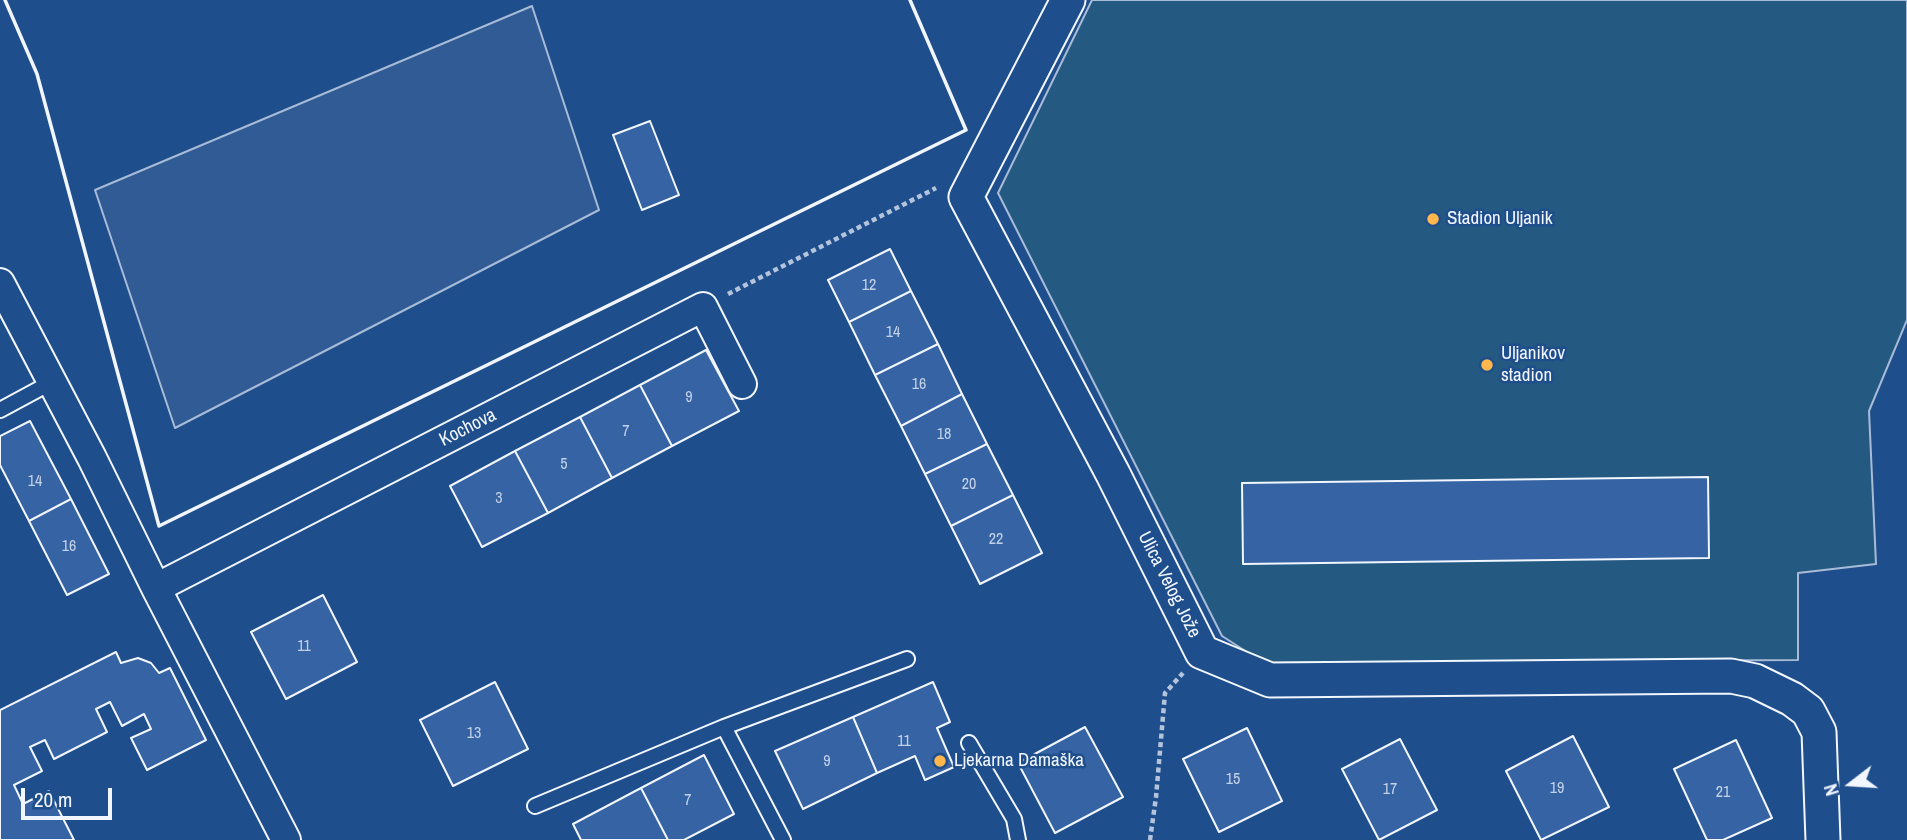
<!DOCTYPE html>
<meta charset="utf-8">
<style>
body{margin:0}
#map{position:relative;width:1907px;height:840px;overflow:hidden;background:#1f4e8c;font-family:"Archivo Narrow",sans-serif}
canvas{display:block}
.north{position:absolute;left:1816px;top:749px;width:70px;height:70px;-webkit-text-stroke:5px #1f4e8c;paint-order:stroke;rotate:253deg;font-size:19px;font-weight:700;line-height:28px;text-align:center;color:#f2f6ff}
.north::after{content:'';display:block;margin:auto;width:24px;height:32px;background:#f2f6ff;clip-path:polygon(50% 0,100% 100%,50% 72%,0 100%)}
.scale{position:absolute;left:21px;top:788px;width:91px;height:32px;box-sizing:border-box;border:4px solid #f2f6ff;border-top:0;padding-left:9px;font-size:21px;line-height:24px;white-space:nowrap;color:#f2f6ff;-webkit-text-stroke:5px #1f4e8c;paint-order:stroke}
</style>
<div id="map">
<canvas width="1907" height="840"></canvas>
<div class="north">N</div>
<div class="scale">20 m</div>
</div>
<script>
const c = document.querySelector('canvas').getContext('2d');
c.lineJoin = 'round';
function fill(path, color) {
  c.fillStyle = color;
  c.fill(path, 'evenodd');
}
function toPath(rows) {
  const path = new Path2D();
  for (const r of rows) {
    path.moveTo(r[0], r[1]);
    for (let i = 2; i < r.length; i += 2) path.lineTo(r[i], r[i + 1]);
  }
  return path;
}
function trace(path, color, width, dash) {
  c.strokeStyle = color;
  c.lineWidth = width;
  c.lineCap = dash ? 'butt' : 'round';
  c.setLineDash(dash || []);
  c.stroke(path);
}
function write(font, color, halo, rows, align = 'center') {
  c.font = font + ' "Archivo Narrow",sans-serif';
  c.lineWidth = 5;
  c.setLineDash([]);
  c.textBaseline = 'middle';
  c.strokeStyle = halo;
  c.fillStyle = color;
  for (const [text, x, y, turn = 0] of rows) {
    c.save();
    c.translate(x, y);
    c.rotate((+turn || 0) * Math.PI / 180);
    c.textAlign = isNaN(turn) ? turn : align;
    if (halo) c.strokeText(text, 0, 0);
    c.fillText(text, 0, 0);
    c.restore();
  }
}
const green = toPath([
 [1092,0,1907,0,1907,320,1869,411,1876,564,1798,573,1798,660,1264,663,1222,636,998,193,1092,0]
]);
fill(green, '#245a82');
trace(green, '#a8bbd7', 2);
const parking = toPath([
 [532,6,599,210,175,428,95,190,532,6]
]);
fill(parking, '#305b95');
trace(parking, '#a8bbd7', 2);
const building = toPath([
 [650,121,679,195,642,210,613,135,650,121],
 [890,249,911,291,849,322,828,280,890,249],
 [911,291,938,344,875,375,849,322,911,291],
 [938,344,962,394,901,426,875,375,938,344],
 [706,350,739,411,672,446,640,385,706,350],
 [640,385,672,446,612,478,580,417,640,385],
 [962,394,987,444,925,474,901,426,962,394],
 [580,417,612,478,548,513,515,451,580,417],
 [30,421,71,499,29,521,0,465,0,436,30,421],
 [987,444,1013,495,951,526,925,474,987,444],
 [515,451,548,513,482,547,450,486,515,451],
 [1708,477,1709,558,1243,564,1242,483,1708,477],
 [1013,495,1042,553,980,584,951,526,1013,495],
 [71,499,109,574,67,595,29,521,71,499],
 [323,595,357,662,286,699,251,632,323,595],
 [116,652,121,663,138,658,151,663,159,673,170,668,206,740,147,770,131,738,151,729,144,714,122,726,110,702,96,709,107,732,54,759,45,740,30,747,42,771,14,785,23,804,49,791,74,840,0,840,0,710,116,652],
 [495,682,528,749,453,786,420,720,495,682],
 [933,682,950,722,937,728,954,767,925,780,915,756,877,773,853,717,933,682],
 [853,717,877,773,803,809,775,751,853,717],
 [1085,727,1123,797,1055,833,1018,763,1085,727],
 [1247,728,1282,801,1219,832,1183,759,1247,728],
 [1573,736,1609,807,1541,840,1506,771,1573,736],
 [1400,739,1437,810,1379,840,1342,769,1400,739],
 [1736,740,1772,818,1723,840,1707,840,1674,769,1736,740],
 [704,755,734,814,684,840,668,840,641,788,704,755],
 [641,788,668,840,581,840,573,824,641,788]
]);
fill(building, '#3563a3');
trace(building, '#f2f6ff', 2);
const service = toPath([
 [0,410,52,382],
 [724,727,783,840],
 [969,743,1014,819,1018,840],
 [535,806,724,727,907,659]
]);
const minor = toPath([
 [0,283,92,458,156,588,286,840],
 [156,588,703,307,742,384]
]);
const tertiary = toPath([
 [1068,0,966,197,1113,474,1202,652,1270,680,1731,676,1755,681,1792,699,1808,711,1819,732,1823,840]
]);
trace(service, '#f2f6ff', 18);
trace(minor, '#f2f6ff', 32);
trace(tertiary, '#f2f6ff', 37);
trace(toPath([
 [728,294,936,188],
 [1150,840,1156,797,1165,693,1183,673]
]), '#b3c4dc', 4.5, [5, 3.5]);
trace(service, '#1f4e8c', 14);
trace(minor, '#1f4e8c', 28);
trace(tertiary, '#1f4e8c', 33);
trace(toPath([
 [5,0,37,74,159,526,966,130,910,0]
]), '#f2f6ff', 3.5);
for (const [x, y, r, color] of [
 [1433,219,7,"#ffb74d"],
 [1487,365,7,"#ffb74d"],
 [940,761,7,"#ffb74d"]
]) {
  const dot = new Path2D();
  dot.arc(x, y, r, 0, 2 * Math.PI);
  c.fillStyle = color;
  c.fill(dot);
  trace(dot, '#1f4e8c', 2.5);
}
write('16px', '#c3d1e8', null, [
 ["12",869,286],
 ["14",893,333],
 ["16",919,385],
 ["9",689,398],
 ["7",626,432],
 ["18",944,435],
 ["5",564,465],
 ["14",35,482],
 ["20",969,485],
 ["3",499,499],
 ["22",996,540],
 ["16",69,547],
 ["11",304,647],
 ["13",474,734],
 ["11",904,742],
 ["9",827,762],
 ["15",1233,780],
 ["19",1557,789],
 ["17",1390,790],
 ["21",1723,793],
 ["7",688,801]
]);
write('19px', '#f2f6ff', '#1f4e8c', [
 ["Stadion Uljanik",1447,219],
 ["Uljanikov",1501,354],
 ["stadion",1501,376],
 ["Ljekarna Damaška",954,761]
], 'left');
write('19px', '#f2f6ff', '#1f4e8c', [
 ["Kochova",468,428,-27],
 ["Ulica Velog Jože",1169,585,63]
]);
</script>
